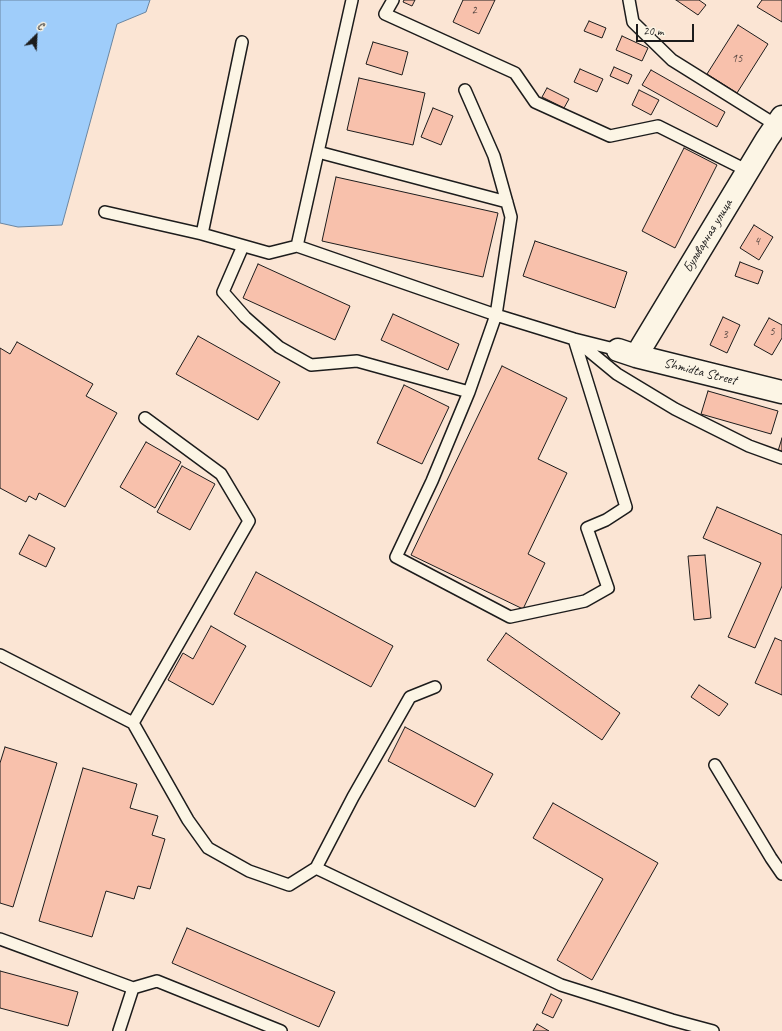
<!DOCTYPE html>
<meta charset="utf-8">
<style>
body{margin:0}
#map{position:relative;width:782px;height:1031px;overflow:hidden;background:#fbe5d4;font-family:Caveat,sans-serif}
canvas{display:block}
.north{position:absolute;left:16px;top:16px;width:40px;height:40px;-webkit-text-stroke:3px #fcf5e5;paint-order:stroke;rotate:24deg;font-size:11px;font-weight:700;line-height:16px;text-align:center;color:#1c1c1c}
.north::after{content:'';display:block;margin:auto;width:14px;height:18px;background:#1c1c1c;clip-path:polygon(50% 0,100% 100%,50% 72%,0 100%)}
.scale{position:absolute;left:636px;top:24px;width:58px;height:18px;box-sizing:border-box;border:2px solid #1c1c1c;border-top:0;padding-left:5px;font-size:12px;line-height:14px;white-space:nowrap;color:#1c1c1c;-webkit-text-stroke:3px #fcf5e5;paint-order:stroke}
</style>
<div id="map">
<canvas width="782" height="1031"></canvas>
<div class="north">С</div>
<div class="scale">20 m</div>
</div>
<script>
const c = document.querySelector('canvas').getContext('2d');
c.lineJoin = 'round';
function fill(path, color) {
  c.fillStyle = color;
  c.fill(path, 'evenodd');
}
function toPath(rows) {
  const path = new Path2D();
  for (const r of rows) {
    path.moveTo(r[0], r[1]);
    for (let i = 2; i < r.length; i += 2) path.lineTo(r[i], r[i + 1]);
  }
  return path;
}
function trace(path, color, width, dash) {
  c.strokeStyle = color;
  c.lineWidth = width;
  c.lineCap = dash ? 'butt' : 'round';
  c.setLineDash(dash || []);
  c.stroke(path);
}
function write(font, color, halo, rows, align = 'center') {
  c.font = font + ' Caveat,sans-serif';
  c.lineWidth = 3.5;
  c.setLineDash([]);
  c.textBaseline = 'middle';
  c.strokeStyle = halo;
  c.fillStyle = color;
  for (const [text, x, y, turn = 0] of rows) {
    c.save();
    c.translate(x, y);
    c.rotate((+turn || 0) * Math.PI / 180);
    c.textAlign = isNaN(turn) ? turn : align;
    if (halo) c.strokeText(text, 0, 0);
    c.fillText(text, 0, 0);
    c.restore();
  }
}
const water = toPath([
 [0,0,150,0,146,12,117,24,62,225,18,227,0,223,0,0]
]);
fill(water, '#9fcdfa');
trace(water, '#6b86a1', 1);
const building = toPath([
 [404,0,415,0,412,6,403,2,404,0],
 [463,0,495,0,479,34,453,22,463,0],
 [676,0,699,0,706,5,698,15,676,0],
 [762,0,782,0,782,22,757,7,762,0],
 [589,21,606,28,602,38,584,31,589,21],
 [738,25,768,44,737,93,707,74,738,25],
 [622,36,648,48,642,61,616,50,622,36],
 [373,42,408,52,402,75,366,64,373,42],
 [614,67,632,75,628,84,610,76,614,67],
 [580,69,603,79,597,92,574,82,580,69],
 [651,70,725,112,717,127,642,85,651,70],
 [359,78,425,93,413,145,347,130,359,78],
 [547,88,569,99,564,108,542,97,547,88],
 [639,90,659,100,651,115,632,105,639,90],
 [433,108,453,116,441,145,421,137,433,108],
 [684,148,717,165,675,248,642,231,684,148],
 [336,177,498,213,483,277,322,241,336,177],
 [754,225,773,237,759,260,740,248,754,225],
 [535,241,627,272,615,308,523,276,535,241],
 [740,262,763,271,758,284,735,276,740,262],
 [258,264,350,306,335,340,243,298,258,264],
 [393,314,459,344,448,370,381,340,393,314],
 [723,317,740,325,727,353,710,345,723,317],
 [769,318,782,325,782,338,772,355,754,345,769,318],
 [198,336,280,382,258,420,176,374,198,336],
 [17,342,93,384,86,396,117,413,65,507,39,493,36,500,29,496,26,502,0,488,0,348,10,354,17,342],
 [502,366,567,398,538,459,567,473,528,554,545,563,523,609,411,555,502,366],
 [404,385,449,407,422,464,377,443,404,385],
 [708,391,778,411,771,434,701,414,708,391],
 [782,438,782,452,778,451,782,438],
 [146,442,181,462,155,508,120,487,146,442],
 [182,466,215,484,190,530,157,512,182,466],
 [717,507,782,535,782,586,755,648,728,637,761,563,703,538,717,507],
 [29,535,55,548,46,567,19,554,29,535],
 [705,555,711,618,694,620,688,556,705,555],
 [256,572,393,646,371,687,234,614,256,572],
 [211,626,246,646,213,705,168,680,183,653,193,659,211,626],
 [506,633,620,713,602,740,487,660,506,633],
 [775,638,782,641,782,695,755,683,775,638],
 [699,685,728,704,719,716,691,697,699,685],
 [405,727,493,774,475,807,388,761,405,727],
 [5,747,57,763,13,907,0,903,0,763,5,747],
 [83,768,137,784,130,808,158,816,152,835,165,839,150,889,138,886,134,899,106,891,92,937,39,921,83,768],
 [553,803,658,863,592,980,557,960,603,879,533,838,553,803],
 [187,928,335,992,319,1027,172,963,187,928],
 [0,971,78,992,68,1026,0,1008,0,971],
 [551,994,562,1000,553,1018,542,1013,551,994],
 [537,1024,549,1031,533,1031,537,1024]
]);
fill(building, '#f8c1ac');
trace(building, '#1c1c1c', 1);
const lane = toPath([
 [393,0,385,14,515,73,535,102,610,136,658,126,748,171],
 [629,0,633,22,672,60,776,125],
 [465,90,494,156,511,217,496,315,469,392,432,481,396,557,510,617,585,601,608,588,587,528,606,520,626,507,574,339],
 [318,152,507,202],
 [105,212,202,234,269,253,297,246,496,315,574,339,618,350],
 [202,234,242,42],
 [243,246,223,292,245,317,279,347,311,365,357,361,469,392],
 [297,246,352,0],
 [577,341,617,374,675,409,749,446,782,458],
 [0,655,133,723,188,820,208,848,249,871,289,885,316,868,353,797,410,697,435,687],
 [133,723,249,521,221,474,145,418],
 [715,765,771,858,782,874],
 [316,868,561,985,672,1020,713,1031],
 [0,939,133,988,119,1031],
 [133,988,157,981,281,1031]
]);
const street = toPath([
 [618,350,636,356,782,392],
 [636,356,767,139,782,117]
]);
trace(lane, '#1c1c1c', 14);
trace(street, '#1c1c1c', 25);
trace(lane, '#fcf5e5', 11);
trace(street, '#fcf5e5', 22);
write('12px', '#534540', null, [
 ["2",474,11],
 ["15",737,59],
 ["4",757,242],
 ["5",772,332],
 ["3",725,335]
]);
write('14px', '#1c1c1c', '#fcf5e5', [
 ["Бульварная улица",708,236,-59],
 ["Shmidta Street",700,372,14]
]);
</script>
